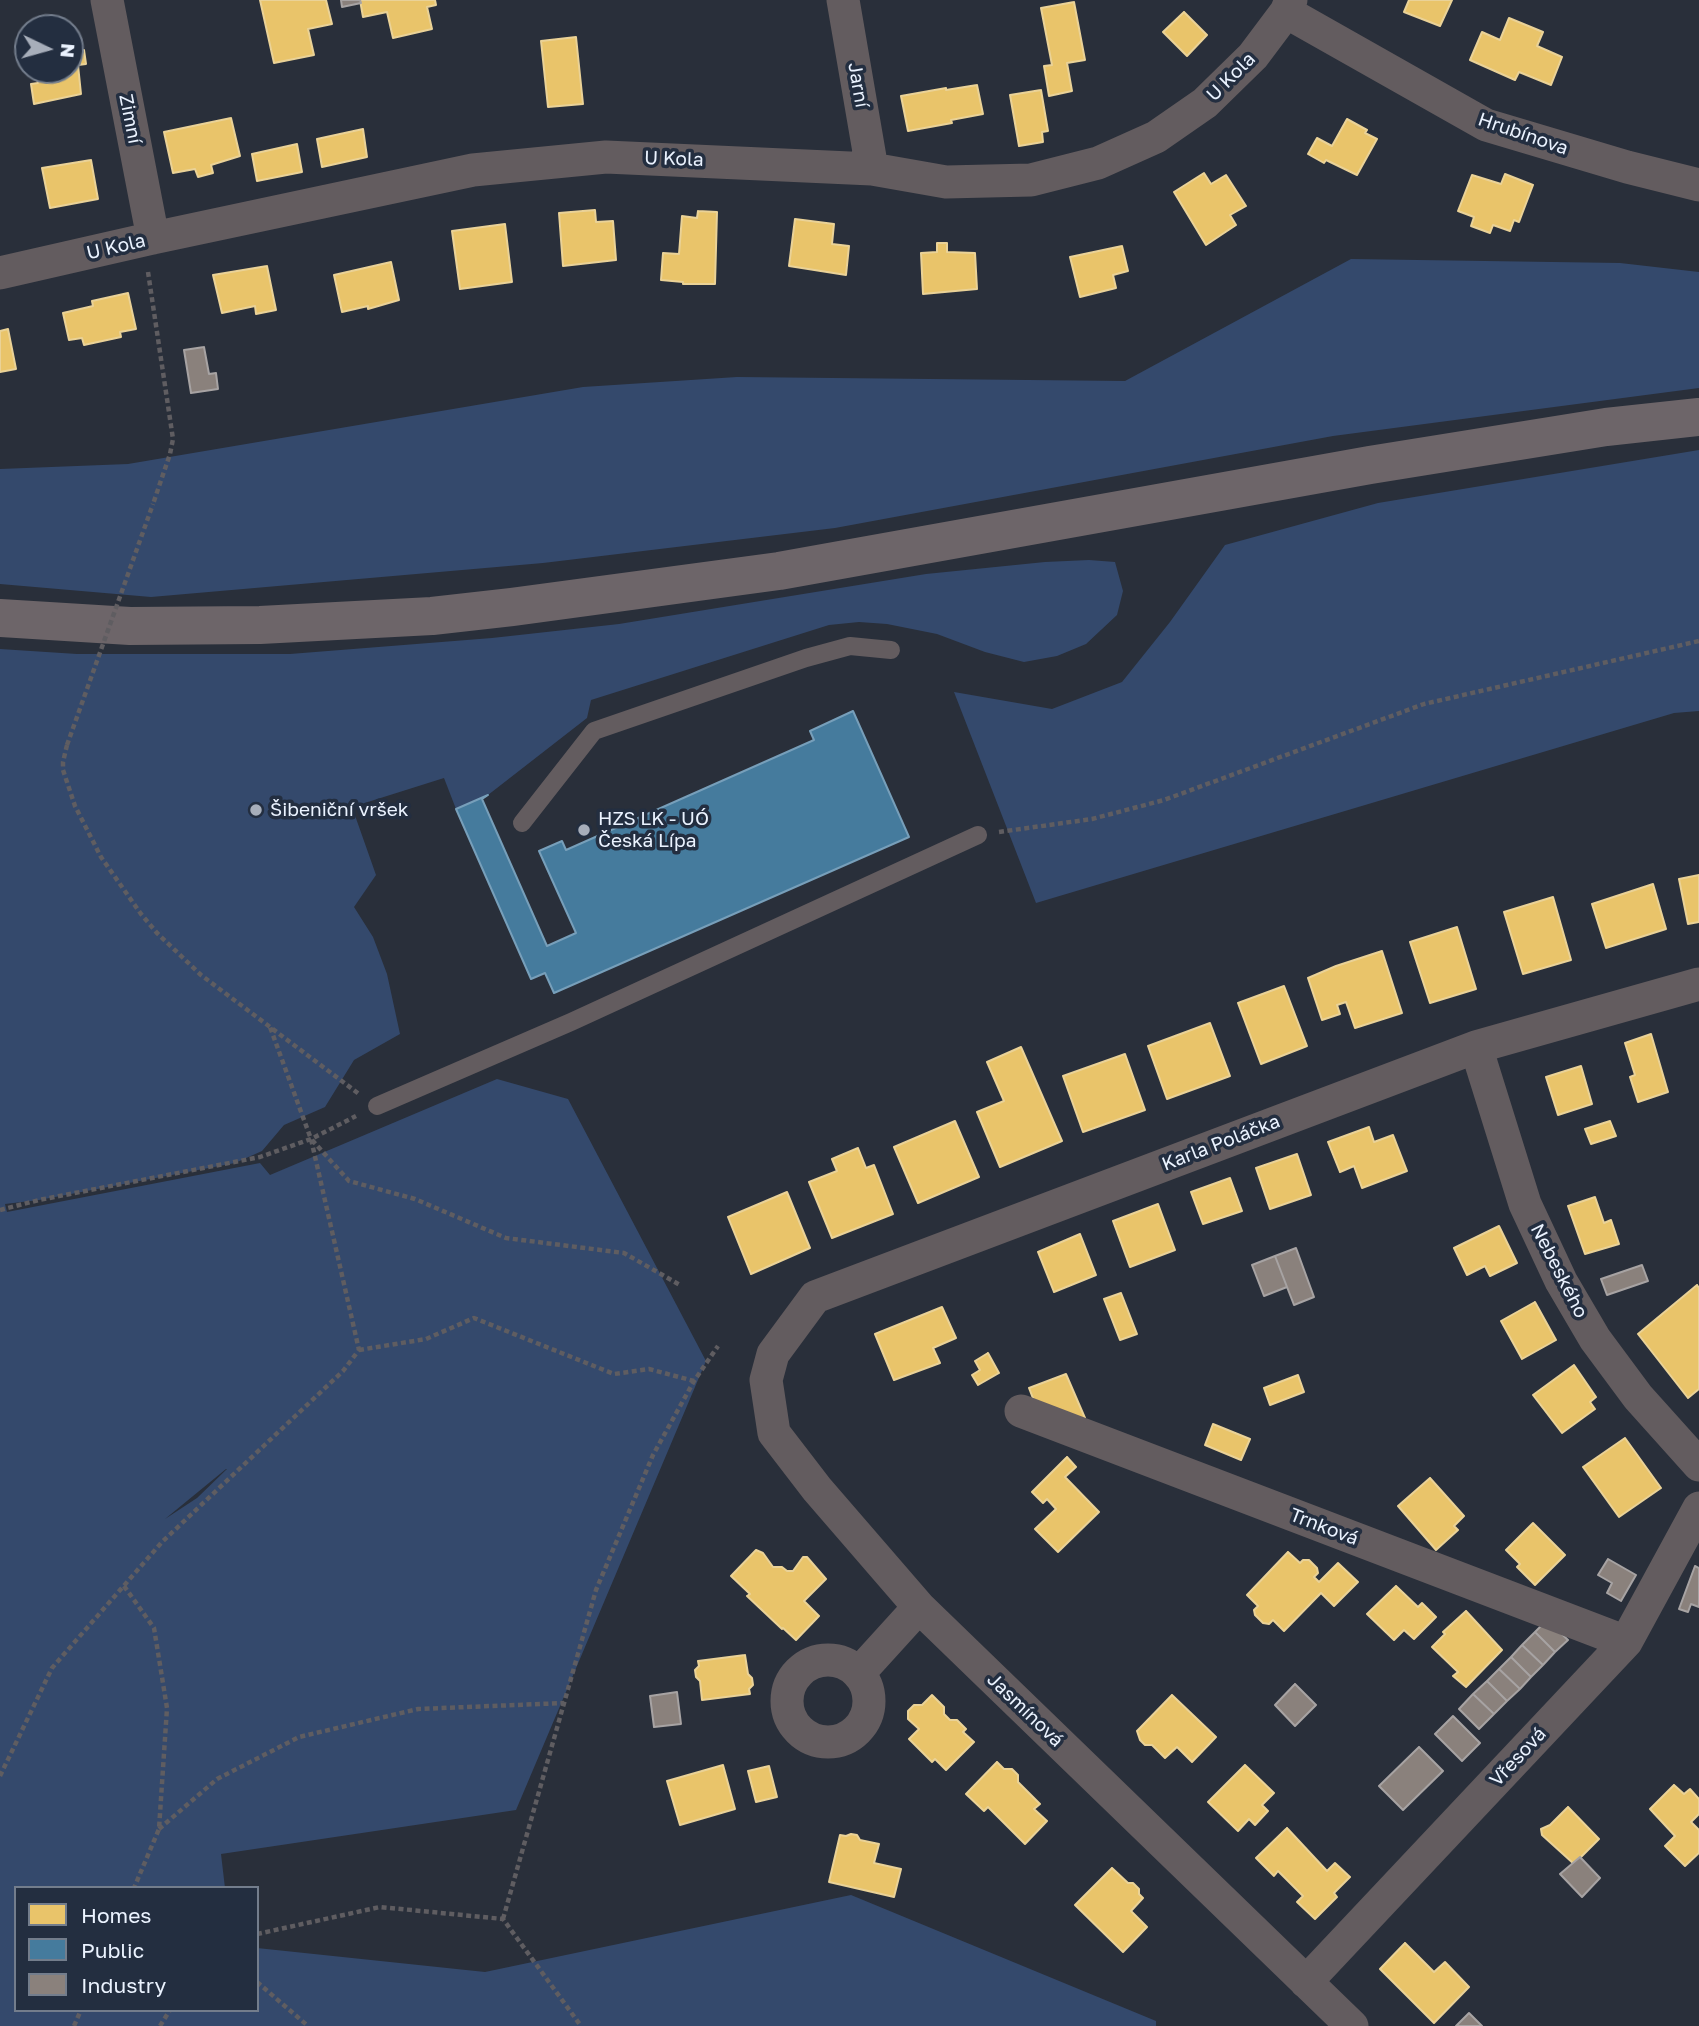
<!DOCTYPE html>
<meta charset="utf-8">
<style>
body{margin:0}
#map{position:relative;width:1699px;height:2026px;overflow:hidden;background:#292f3a;font-family:"Golos Text",sans-serif}
canvas{display:block}
.legend{position:absolute;left:14px;top:1886px;width:245px;height:126px;box-sizing:border-box;background:#232e40;border:2px solid #737d8c;margin:0;padding:9px 12px;list-style:none;font-size:21px;color:#ebf3ff}
.legend li{display:flex;align-items:center;gap:14px;height:35px}
.legend b{width:35px;border:2px solid #737d8c}
.north{position:absolute;left:14px;top:14px;width:70px;height:70px;box-sizing:border-box;background:#232e40;border:2px solid #737d8c;border-radius:50%;rotate:95deg;font-size:19px;font-weight:700;line-height:28px;text-align:center;color:#ebf3ff}
.north::after{content:'';display:block;margin:auto;width:24px;height:32px;background:#a7aeba;clip-path:polygon(50% 0,100% 100%,50% 72%,0 100%)}
</style>
<div id="map">
<canvas width="1699" height="2026"></canvas>
<ul class="legend">
<li><b style="height:19px;background:#e9c46a"></b>Homes</li>
<li><b style="height:19px;background:#457b9d"></b>Public</li>
<li><b style="height:19px;background:#8a817c"></b>Industry</li>
</ul>
<div class="north">N</div>
</div>
<script>
const c = document.querySelector('canvas').getContext('2d');
c.lineJoin = 'round';
function fill(path, color) {
  c.fillStyle = color;
  c.fill(path, 'evenodd');
}
function toPath(rows) {
  const path = new Path2D();
  for (const r of rows) {
    if (r.length === 3) {
      path.moveTo(r[0] + r[2], r[1]);
      path.arc(r[0], r[1], r[2], 0, 2 * Math.PI);
      continue;
    }
    path.moveTo(r[0], r[1]);
    for (let i = 2; i < r.length; i += 2) path.lineTo(r[i], r[i + 1]);
  }
  return path;
}
function trace(path, color, width, dash) {
  c.strokeStyle = color;
  c.lineWidth = width;
  c.lineCap = dash ? 'butt' : 'round';
  c.setLineDash(dash || []);
  c.stroke(path);
}
function write(font, color, halo, rows, align = 'center') {
  c.font = font + ' "Golos Text",sans-serif';
  c.lineWidth = 7;
  c.setLineDash([]);
  c.textBaseline = 'middle';
  c.strokeStyle = halo;
  c.fillStyle = color;
  for (const [text, x, y, turn = 0] of rows) {
    c.save();
    c.translate(x, y);
    c.rotate((+turn || 0) * Math.PI / 180);
    c.textAlign = isNaN(turn) ? turn : align;
    if (halo) c.strokeText(text, 0, 0);
    c.fillText(text, 0, 0);
    c.restore();
  }
}
fill(toPath([
 [1351,259,1620,263,1699,272,1699,388,1333,436,835,528,543,563,151,597,0,584,0,469,128,464,583,387,737,377,1125,381],
 [1699,450,1699,711,1674,713,1036,903,954,692,1052,709,1122,682,1170,622,1225,545,1378,503],
 [1089,560,1115,562,1123,591,1117,615,1086,644,1057,656,1024,662,985,652,937,634,887,624,859,622,829,625,591,700,587,718,488,795,456,809,444,778,352,807,376,875,354,907,373,937,387,974,400,1034,354,1060,325,1107,284,1125,262,1151,235,1163,39,1200,5,1204,7,1212,260,1163,270,1175,497,1079,568,1099,706,1361,516,1810,221,1854,225,1888,16,1888,16,2010,257,2010,257,1948,485,1972,851,1895,1156,2021,1156,2026,0,2026,0,649,77,654,290,654,492,638,619,624,926,574,1045,562],
 [227,1469,197,1498,165,1519,226,1469]
]), '#34496c');
const homes = toPath([
 [260,0,326,0,332,24,308,29,314,55,274,63,260,0],
 [360,0,435,0,436,5,427,7,432,29,393,38,387,12,363,17,360,0],
 [1409,0,1452,0,1440,26,1404,12,1409,0],
 [1074,2,1085,60,1067,63,1072,91,1049,96,1044,66,1052,65,1041,8,1074,2],
 [1184,12,1207,35,1187,56,1163,32,1184,12],
 [1509,18,1543,32,1537,46,1562,57,1551,85,1519,72,1515,80,1470,60,1482,32,1500,40,1509,18],
 [576,37,583,104,548,107,541,41,576,37],
 [73,38,76,52,84,50,86,64,78,65,81,94,34,104,31,84,38,83,35,70,70,70,70,39,73,38],
 [977,85,983,114,951,120,952,123,908,131,901,96,946,88,946,90,977,85],
 [1041,90,1048,131,1042,132,1043,142,1019,146,1010,95,1041,90],
 [231,118,240,156,211,165,213,173,198,177,195,169,173,173,164,132,231,118],
 [1347,119,1367,130,1365,133,1377,139,1357,175,1326,160,1324,163,1308,154,1317,138,1332,146,1347,119],
 [363,129,367,157,322,167,317,139,363,129],
 [297,144,302,172,257,181,252,154,297,144],
 [91,160,98,199,50,208,42,168,91,160],
 [1204,173,1211,184,1226,175,1246,206,1230,215,1236,225,1206,245,1174,192,1204,173],
 [1505,174,1533,185,1519,222,1514,220,1510,231,1493,225,1490,233,1471,226,1474,217,1458,211,1472,175,1501,184,1505,174],
 [595,210,596,222,613,221,616,260,563,266,559,213,595,210],
 [698,211,717,212,715,284,683,284,683,282,661,280,663,253,679,254,682,216,697,218,698,211],
 [795,219,834,224,832,244,849,246,846,275,789,266,795,219],
 [505,224,512,282,460,289,452,231,505,224],
 [937,243,947,243,947,252,975,253,977,289,923,294,921,253,937,252,937,243],
 [1122,246,1128,271,1113,275,1116,288,1080,297,1070,257,1122,246],
 [391,262,399,300,368,309,368,306,342,312,334,275,391,262],
 [267,266,276,310,256,314,255,306,222,313,213,275,267,266],
 [128,293,136,329,120,332,121,337,84,345,82,338,69,340,63,313,93,306,92,301,128,293],
 [8,329,16,369,0,372,0,331,8,329],
 [1699,875,1699,922,1688,924,1679,879,1699,875],
 [1653,884,1666,929,1606,948,1592,904,1653,884],
 [1553,897,1571,960,1523,974,1504,912,1553,897],
 [1457,927,1476,989,1430,1003,1410,942,1457,927],
 [1382,951,1402,1013,1355,1028,1346,1002,1337,1005,1340,1014,1322,1020,1308,978,1336,966,1382,951],
 [1284,986,1307,1046,1261,1064,1238,1003,1284,986],
 [1210,1023,1230,1076,1167,1099,1148,1046,1210,1023],
 [1651,1034,1668,1092,1638,1102,1630,1077,1635,1075,1625,1043,1651,1034],
 [1021,1047,1062,1141,1000,1167,977,1112,1004,1101,987,1062,1021,1047],
 [1125,1054,1145,1110,1083,1132,1063,1076,1125,1054],
 [1581,1066,1592,1104,1558,1115,1546,1077,1581,1066],
 [955,1121,979,1177,918,1203,894,1147,955,1121],
 [1610,1121,1616,1136,1591,1144,1585,1129,1610,1121],
 [1369,1127,1374,1142,1393,1135,1407,1171,1362,1188,1354,1166,1340,1172,1328,1142,1369,1127],
 [858,1148,866,1168,874,1165,893,1214,832,1238,809,1182,837,1171,832,1159,858,1148],
 [1297,1154,1311,1195,1270,1209,1256,1168,1297,1154],
 [1230,1178,1242,1211,1203,1224,1191,1192,1230,1178],
 [787,1192,810,1248,751,1274,728,1217,787,1192],
 [1595,1197,1604,1223,1611,1220,1619,1244,1585,1254,1568,1206,1595,1197],
 [1158,1204,1175,1250,1130,1267,1113,1221,1158,1204],
 [1499,1226,1517,1263,1490,1276,1485,1266,1467,1275,1454,1248,1499,1226],
 [1080,1234,1096,1275,1054,1292,1038,1252,1080,1234],
 [1697,1285,1699,1288,1699,1389,1688,1398,1638,1334,1697,1285],
 [1121,1293,1137,1334,1120,1340,1104,1299,1121,1293],
 [1535,1302,1556,1340,1522,1359,1501,1321,1535,1302],
 [942,1307,956,1338,933,1348,940,1363,894,1380,875,1334,942,1307],
 [988,1353,999,1373,978,1385,972,1375,980,1370,975,1361,988,1353],
 [1574,1365,1596,1397,1590,1402,1595,1409,1562,1433,1533,1395,1574,1365],
 [1066,1374,1085,1418,1082,1419,1034,1401,1029,1388,1066,1374],
 [1298,1375,1304,1392,1270,1405,1264,1388,1298,1375],
 [1213,1424,1250,1439,1241,1460,1205,1445,1213,1424],
 [1625,1438,1661,1488,1619,1517,1583,1467,1625,1438],
 [1067,1457,1076,1467,1065,1477,1099,1512,1058,1552,1035,1529,1056,1509,1047,1499,1043,1503,1032,1492,1067,1457],
 [1430,1478,1464,1516,1454,1526,1458,1530,1436,1550,1398,1506,1430,1478],
 [1533,1523,1565,1555,1535,1585,1517,1567,1520,1564,1506,1550,1533,1523],
 [756,1550,763,1553,773,1567,782,1567,787,1571,793,1571,803,1557,807,1557,826,1579,804,1601,819,1616,796,1640,783,1628,782,1629,747,1596,750,1594,731,1576,756,1550],
 [1288,1552,1300,1563,1303,1560,1309,1560,1317,1568,1318,1573,1314,1577,1319,1582,1338,1563,1358,1582,1334,1606,1321,1593,1284,1631,1273,1620,1269,1624,1263,1623,1255,1615,1254,1610,1258,1606,1247,1595,1288,1552],
 [1396,1586,1418,1607,1422,1603,1436,1617,1414,1639,1404,1630,1394,1640,1367,1614,1396,1586],
 [1466,1611,1502,1650,1466,1687,1453,1676,1458,1672,1432,1647,1445,1634,1443,1632,1466,1611],
 [745,1655,748,1674,752,1678,753,1685,749,1689,750,1694,702,1700,700,1681,696,1677,695,1670,699,1666,698,1661,745,1655],
 [932,1695,944,1707,944,1714,950,1720,957,1720,966,1729,963,1732,974,1742,946,1770,935,1759,932,1762,909,1739,919,1729,908,1719,908,1711,914,1705,922,1705,932,1695],
 [1172,1695,1216,1737,1192,1762,1177,1747,1165,1758,1152,1745,1145,1745,1140,1740,1137,1731,1172,1695],
 [997,1762,1004,1769,1012,1769,1018,1775,1018,1782,1040,1804,1034,1809,1047,1821,1025,1844,988,1807,984,1811,966,1794,997,1762],
 [723,1765,735,1809,680,1825,667,1781,723,1765],
 [1245,1765,1274,1793,1262,1805,1268,1811,1255,1825,1249,1819,1238,1831,1208,1802,1245,1765],
 [769,1766,777,1797,756,1802,748,1771,769,1766],
 [1674,1785,1684,1794,1690,1789,1699,1799,1699,1814,1691,1822,1699,1830,1699,1853,1685,1866,1665,1846,1675,1836,1650,1809,1674,1785],
 [1568,1807,1599,1839,1574,1864,1542,1835,1541,1829,1550,1825,1568,1807],
 [1287,1828,1327,1871,1335,1863,1350,1877,1334,1893,1337,1897,1315,1919,1297,1902,1303,1896,1278,1871,1274,1876,1256,1858,1287,1828],
 [851,1834,857,1835,860,1840,879,1844,874,1863,901,1869,894,1897,829,1882,840,1835,846,1836,851,1834],
 [1112,1868,1128,1883,1133,1883,1139,1889,1139,1894,1143,1898,1131,1911,1147,1927,1123,1952,1075,1905,1112,1868],
 [1405,1943,1434,1972,1445,1962,1469,1987,1434,2023,1380,1969,1405,1943]
]);
fill(homes, '#e9c46a');
trace(homes, '#ead297', 2);
const public = toPath([
 [853,711,909,837,554,993,545,973,531,979,456,809,488,795,482,799,547,946,576,933,539,851,562,841,566,850,814,740,810,731,853,711]
]);
fill(public, '#457b9d');
trace(public, '#779fba', 2);
const industry = toPath([
 [341,0,360,0,361,3,342,7,341,0],
 [204,347,209,374,216,373,218,389,191,393,184,350,204,347],
 [1296,1248,1314,1297,1294,1305,1275,1256,1296,1248],
 [1275,1256,1287,1287,1264,1296,1252,1265,1275,1256],
 [1642,1265,1648,1281,1607,1295,1601,1279,1642,1265],
 [1608,1559,1636,1575,1621,1601,1607,1593,1612,1583,1598,1575,1608,1559],
 [1695,1566,1699,1568,1699,1607,1691,1604,1688,1612,1679,1609,1695,1566],
 [1547,1620,1568,1640,1555,1652,1535,1632,1547,1620],
 [1535,1632,1555,1652,1543,1665,1522,1645,1535,1632],
 [1522,1645,1543,1665,1531,1677,1511,1657,1522,1645],
 [1511,1657,1531,1677,1520,1689,1499,1669,1511,1657],
 [1499,1669,1520,1689,1507,1701,1487,1681,1499,1669],
 [1487,1681,1507,1701,1494,1714,1473,1694,1487,1681],
 [1295,1684,1316,1705,1295,1726,1275,1705,1295,1684],
 [677,1692,681,1724,654,1727,650,1696,677,1692],
 [1473,1694,1494,1714,1479,1729,1459,1709,1473,1694],
 [1453,1716,1480,1743,1462,1761,1435,1734,1453,1716],
 [1419,1747,1443,1771,1403,1810,1379,1786,1419,1747],
 [1580,1857,1600,1878,1582,1897,1560,1874,1580,1857],
 [1469,2013,1482,2026,1456,2026,1469,2013]
]);
fill(industry, '#8a817c');
trace(industry, '#a7a3a3', 2);
trace(toPath([
 [148,272,173,439,170,454,153,504],
 [67,745,63,762,63,770,75,806,101,857,141,914,157,933,201,975,359,1094],
 [999,832,1092,819,1164,800,1424,704,1699,641],
 [312,1140,349,1181,415,1199,506,1238,624,1253,680,1285],
 [0,1210,39,1200,260,1157,311,1139,356,1116],
 [359,1350,426,1339,474,1318,614,1374,649,1369,694,1381],
 [124,1586,154,1628,167,1708,159,1829,134,1888],
 [0,1776,52,1668,162,1542,343,1371,359,1350,311,1139,270,1027],
 [159,1829,217,1779,299,1737,418,1709,564,1703],
 [503,1919,596,1590,653,1455,694,1381,718,1346],
 [257,1934,380,1907,503,1919,581,2026],
 [257,1982,308,2026],
 [74,2026,81,2010],
 [160,2026,170,2010]
]), '#5f5d61', 4.5, [5, 3.5]);
trace(toPath([
 [522,823,594,731,806,658,850,646,891,650],
 [377,1106,571,1022,978,835]
]), '#635c5f', 18);
trace(toPath([
 [107,0,153,238],
 [843,0,872,169],
 [1286,12,1486,125,1627,167,1699,185],
 [0,273,153,238,473,170,606,157,872,169,946,182,1031,180,1098,163,1156,137,1205,103,1253,56,1286,12,1291,0],
 [1476,1047,1525,1204,1561,1281,1595,1339,1638,1397,1699,1465],
 [1021,1411,1626,1642],
 [828,1701,41],
 [859,1673,919,1607],
 [1306,1982,1626,1642,1699,1508],
 [1352,2026,919,1607,817,1489,774,1433,766,1380,773,1354,815,1297,1476,1047,1699,984]
]), '#635c5f', 33);
trace(toPath([
 [0,618,130,626,260,625,432,616,512,607,779,571,1370,465,1606,427,1699,417]
]), '#6d6569', 38);
trace(toPath([
 [67,745,153,504]
]), '#5f5d61', 4.5, [5, 3.5]);
for (const [x, y, r, color] of [
 [256,810,7,"#a7aeba"],
 [584,830,7,"#a7aeba"]
]) {
  const dot = new Path2D();
  dot.arc(x, y, r, 0, 2 * Math.PI);
  c.fillStyle = color;
  c.fill(dot);
  trace(dot, '#232e40', 2.5);
}
write('19px', '#ebf3ff', '#232e40', [
 ["U Kola",1231,77,-45],
 ["Jarní",858,85,80],
 ["Zimní",130,119,79],
 ["Hrubínova",1523,134,19],
 ["U Kola",674,159,2],
 ["U Kola",116,247,-13],
 ["Karla Poláčka",1221,1143,-21],
 ["Nebeského",1559,1271,63],
 ["Trnková",1324,1527,21],
 ["Jasmínová",1025,1710,44],
 ["Vřesová",1518,1757,-47]
]);
write('19px', '#ebf3ff', '#232e40', [
 ["Šibeniční vršek",270,810],
 ["HZS LK - UÓ",598,819],
 ["Česká Lípa",598,841]
], 'left');
</script>
